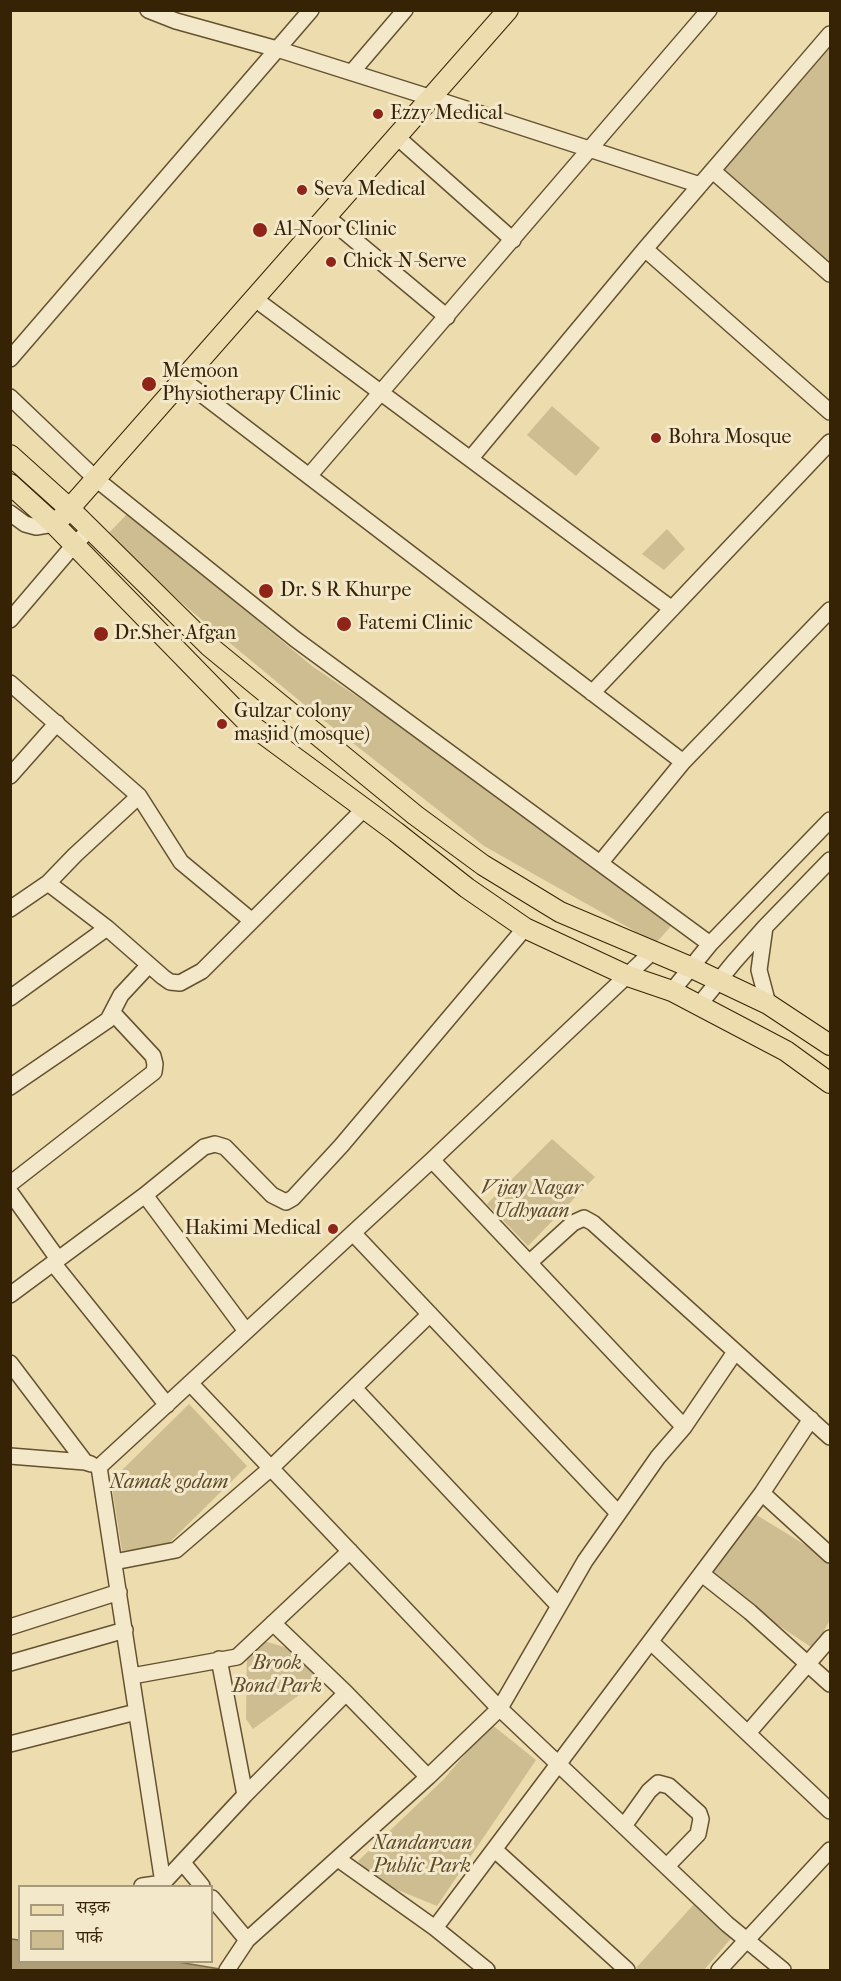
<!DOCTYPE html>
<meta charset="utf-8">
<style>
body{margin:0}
#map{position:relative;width:841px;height:1981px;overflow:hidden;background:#eddcae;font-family:"IM FELL French Canon","Noto Serif Devanagari",serif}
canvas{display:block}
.frame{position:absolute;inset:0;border:12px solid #362305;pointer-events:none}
.legend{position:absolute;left:18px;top:1885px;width:195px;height:78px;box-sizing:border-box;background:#f3e8ca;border:2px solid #a7997b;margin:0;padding:8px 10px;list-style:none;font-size:18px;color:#362305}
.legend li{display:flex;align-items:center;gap:12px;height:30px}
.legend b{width:30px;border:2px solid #a7997b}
</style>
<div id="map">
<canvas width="841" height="1981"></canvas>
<div class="frame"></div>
<ul class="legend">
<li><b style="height:8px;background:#eddcae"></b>सड़क</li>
<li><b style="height:16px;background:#cebd91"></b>पार्क</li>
</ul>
</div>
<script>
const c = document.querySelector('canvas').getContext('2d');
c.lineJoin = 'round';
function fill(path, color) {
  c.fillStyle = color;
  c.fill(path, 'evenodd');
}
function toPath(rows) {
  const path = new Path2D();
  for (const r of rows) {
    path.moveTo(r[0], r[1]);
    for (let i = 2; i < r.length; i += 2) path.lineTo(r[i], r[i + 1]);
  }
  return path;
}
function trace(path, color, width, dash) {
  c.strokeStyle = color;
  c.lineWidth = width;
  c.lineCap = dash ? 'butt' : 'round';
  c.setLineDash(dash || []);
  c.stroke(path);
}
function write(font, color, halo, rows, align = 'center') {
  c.font = font + ' "IM FELL French Canon",serif';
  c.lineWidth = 6;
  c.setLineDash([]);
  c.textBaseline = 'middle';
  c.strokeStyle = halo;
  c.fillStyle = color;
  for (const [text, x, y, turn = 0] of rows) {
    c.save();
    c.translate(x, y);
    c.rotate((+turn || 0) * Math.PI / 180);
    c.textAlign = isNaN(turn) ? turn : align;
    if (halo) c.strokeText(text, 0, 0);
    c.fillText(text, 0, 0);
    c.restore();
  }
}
fill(toPath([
 [830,38,830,264,723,171],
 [552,406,600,448,576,476,527,435],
 [128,513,312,666,458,765,671,926,656,943,484,846,312,711,190,610,106,536],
 [667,529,685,549,664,570,642,554],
 [552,1139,595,1177,528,1246,487,1204],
 [189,1404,247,1466,167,1545,122,1551,111,1481],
 [750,1511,830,1560,830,1620,814,1649,709,1579],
 [257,1639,291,1649,325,1676,253,1729,246,1719,247,1651],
 [491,1724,536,1760,437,1906,376,1881,358,1861,443,1780],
 [696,1902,734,1935,704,1970,638,1970,636,1968]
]), '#cebd91');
const water = toPath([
 [11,1939,19,1940,20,1962,178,1962,226,1970,11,1970,11,1939]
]);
fill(water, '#af9d75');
trace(water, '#7f6c48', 1.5);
const minor = toPath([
 [148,10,176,21,277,49,432,98,700,185],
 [352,72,405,10],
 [397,137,513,240],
 [713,171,830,274],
 [327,217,447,317],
 [645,249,830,412],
 [255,299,672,609],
 [10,359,311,10],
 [183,380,683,762],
 [10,397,96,479,295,639,710,944],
 [471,458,645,249,830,34],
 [309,476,709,10],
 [10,513,25,524,36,527,54,524],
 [10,620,73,546,90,529],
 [10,683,139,796,181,862,252,921],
 [592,693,830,442],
 [10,776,57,723],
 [601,862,683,762,830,610],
 [48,883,107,928,163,977,170,982,180,983,202,971,364,809],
 [10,909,48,883,75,855,139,796],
 [765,927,759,970,768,1004],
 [672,991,710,944,830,820],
 [10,998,107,928],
 [699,1005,734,962,765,927,830,860],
 [10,1087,108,1020,121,995,148,966],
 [432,1160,684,1427],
 [10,1184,154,1072,155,1064,153,1056,113,1013],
 [10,1192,58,1259],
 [145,1195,246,1331],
 [353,1233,618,1513],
 [53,1263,167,1405],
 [529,1263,573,1223,584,1218,593,1223,830,1437],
 [10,1295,145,1195,204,1147,215,1144,225,1147,272,1195,286,1202,293,1198,341,1146,525,928],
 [10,1363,85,1462],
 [190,1383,496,1705,727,1924,783,1970],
 [354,1388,559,1606],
 [10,1456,85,1462,91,1464],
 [99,1467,432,1160,652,952],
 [99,1467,163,1883],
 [762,1493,830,1555],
 [114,1562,176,1550,271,1468,430,1314],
 [702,1574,750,1612,830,1684],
 [273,1623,346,1693,428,1777],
 [10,1627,119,1592],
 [651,1642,830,1811],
 [219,1659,245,1795],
 [10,1663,125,1630],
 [132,1676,237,1657,350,1551],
 [748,1733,830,1638],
 [10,1744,136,1712],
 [624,1826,649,1791,658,1783,669,1786,699,1813,701,1819,698,1834,667,1866],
 [495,1850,627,1970],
 [338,1859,435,1928,487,1970],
 [183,1863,202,1886],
 [142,1886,163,1883,245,1795,346,1693],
 [212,1898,247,1940],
 [435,1928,762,1493,811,1419],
 [227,1970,247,1940,428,1777,500,1708,585,1561,658,1457,684,1427,735,1352],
 [719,1970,830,1850]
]);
const major = toPath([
 [10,455,70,509,209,646,415,815,483,865,560,912,690,967,768,1004,830,1045],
 [10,484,54,524,247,722,396,832,467,888,525,928,628,976,672,991,786,1051,830,1083],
 [62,517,508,10]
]);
trace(minor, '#64512f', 18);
trace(major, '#362305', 22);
trace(minor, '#f3e8ca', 15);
trace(major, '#eddcae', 20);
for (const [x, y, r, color] of [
 [378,114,6,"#8f2418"],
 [302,190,6,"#8f2418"],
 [260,230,8,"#8f2418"],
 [331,262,6,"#8f2418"],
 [149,384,8,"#8f2418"],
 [656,438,6,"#8f2418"],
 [266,591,8,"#8f2418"],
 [344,624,8,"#8f2418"],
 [101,634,8,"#8f2418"],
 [222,724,6,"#8f2418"],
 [333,1229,6,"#8f2418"]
]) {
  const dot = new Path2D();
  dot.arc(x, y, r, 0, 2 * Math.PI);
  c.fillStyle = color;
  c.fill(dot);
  trace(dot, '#f3e8ca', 2);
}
write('20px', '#362305', '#f3e8ca', [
 ["Ezzy Medical",390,114],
 ["Seva Medical",314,190],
 ["Al-Noor Clinic",274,230],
 ["Chick-N-Serve",343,262],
 ["Memoon",162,372],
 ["Physiotherapy Clinic",162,395],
 ["Bohra Mosque",668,438],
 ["Dr. S R Khurpe",280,591],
 ["Fatemi Clinic",358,624],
 ["Dr.Sher Afgan",114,634],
 ["Gulzar colony",234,712],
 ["masjid (mosque)",234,735],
 ["Hakimi Medical",321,1229,"right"]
], 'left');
write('italic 20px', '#5c4a28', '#f3e8ca', [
 ["Vijay Nagar",532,1189],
 ["Udhyaan",532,1212],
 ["Namak godam",169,1483],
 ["Brook",277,1664],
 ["Bond Park",277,1687],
 ["Nandanvan",422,1844],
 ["Public Park",422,1867]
]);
</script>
